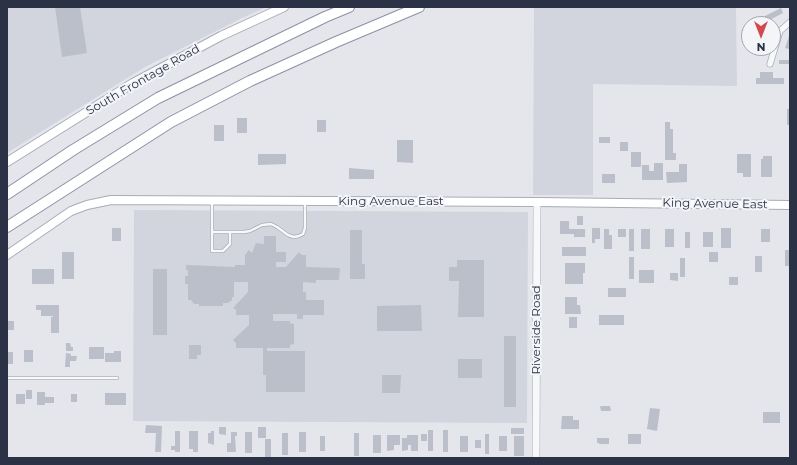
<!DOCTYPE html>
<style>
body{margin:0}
#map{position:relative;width:797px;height:465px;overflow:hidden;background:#e4e6ec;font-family:Montserrat,sans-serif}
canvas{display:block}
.frame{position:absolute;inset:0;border:8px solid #2b3245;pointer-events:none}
.north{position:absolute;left:741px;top:16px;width:40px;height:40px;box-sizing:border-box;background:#f4f5f9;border:1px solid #a4a7b1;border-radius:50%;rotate:180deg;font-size:11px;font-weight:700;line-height:16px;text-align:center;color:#2b3245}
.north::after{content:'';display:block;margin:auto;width:14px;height:18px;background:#d04a4f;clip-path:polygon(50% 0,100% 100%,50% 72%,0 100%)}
</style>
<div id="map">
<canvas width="797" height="465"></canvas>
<div class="frame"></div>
<div class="north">N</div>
</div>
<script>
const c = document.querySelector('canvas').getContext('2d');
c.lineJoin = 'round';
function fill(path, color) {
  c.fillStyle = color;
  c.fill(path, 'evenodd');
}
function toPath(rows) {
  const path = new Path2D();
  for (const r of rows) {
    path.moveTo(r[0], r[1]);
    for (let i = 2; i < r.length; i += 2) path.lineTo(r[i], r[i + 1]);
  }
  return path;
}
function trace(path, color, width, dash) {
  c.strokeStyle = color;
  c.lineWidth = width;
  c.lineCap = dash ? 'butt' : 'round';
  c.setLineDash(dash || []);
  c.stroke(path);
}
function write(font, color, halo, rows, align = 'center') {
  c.font = font + ' Montserrat,sans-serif';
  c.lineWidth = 4;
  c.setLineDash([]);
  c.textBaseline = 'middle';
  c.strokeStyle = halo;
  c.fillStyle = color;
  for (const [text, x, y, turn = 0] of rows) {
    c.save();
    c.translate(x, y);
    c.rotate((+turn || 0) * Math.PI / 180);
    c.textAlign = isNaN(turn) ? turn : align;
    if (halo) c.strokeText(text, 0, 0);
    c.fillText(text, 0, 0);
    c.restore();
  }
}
fill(toPath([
 [7,7,267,7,242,18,145,67,7,153],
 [534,7,736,7,737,86,593,84,593,195,533,195],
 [134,210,528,212,527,423,133,421]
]), '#d2d5de');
fill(toPath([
 [55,7,80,7,87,53,62,57],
 [781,8,783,13,762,24,759,19],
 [790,33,790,46,789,49,785,48],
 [779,60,790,60,790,64,779,64],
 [760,72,773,72,773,78,784,78,784,84,756,84,756,78,760,78],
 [787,109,790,109,790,125,787,125],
 [237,118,247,118,247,133,237,133],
 [317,120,326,120,326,132,317,132],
 [665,122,670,122,670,129,673,129,673,153,676,153,676,160,665,160],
 [214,125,224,125,224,141,214,141],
 [599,137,610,137,610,143,599,143],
 [397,140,413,140,413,163,397,162],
 [620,142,628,142,628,151,620,151],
 [631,152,641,152,641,167,631,167],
 [258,154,286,154,286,164,258,165],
 [737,154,751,154,751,177,743,177,743,173,737,173],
 [763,156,772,156,772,177,761,177,761,159,763,159],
 [654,163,663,163,663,180,642,180,642,165,649,165,649,171,654,171],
 [679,164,687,164,687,182,667,183,666,172,679,172],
 [349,168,374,170,374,179,349,179],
 [602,174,615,174,615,183,602,183],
 [577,216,583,216,583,225,577,225],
 [560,221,569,221,569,229,585,229,585,237,574,237,574,234,560,234],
 [112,228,121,228,121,241,112,241],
 [592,228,600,228,600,239,595,239,595,243,592,243],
 [721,228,731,228,731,248,721,248],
 [604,229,609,229,609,235,612,235,612,249,604,249],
 [618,229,626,229,626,237,618,237],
 [629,229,634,229,634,251,629,251],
 [641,229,650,229,650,249,641,249],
 [665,229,674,229,674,247,665,247],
 [761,229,770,229,770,242,761,242],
 [350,230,362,230,362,264,365,264,365,279,350,279],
 [685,232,690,232,690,248,685,248],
 [703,232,713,232,713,247,703,247],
 [264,236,276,236,276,252,286,252,286,262,276,262,276,267,286,267,299,252,302,255,306,255,306,267,340,268,339,280,316,280,316,283,303,282,303,292,306,292,306,300,324,300,324,315,303,315,303,319,297,319,297,314,273,314,273,321,290,321,290,323,294,324,294,344,290,345,290,348,267,348,267,351,305,351,305,392,266,392,266,375,263,375,263,348,236,348,236,343,233,340,249,325,249,315,236,315,236,310,233,308,248,292,248,282,234,282,234,297,232,297,232,300,228,303,223,303,223,306,199,306,199,304,194,304,191,300,188,300,188,284,185,284,185,276,188,276,188,270,186,270,186,265,235,267,235,265,245,265,245,255,249,250,252,253,256,243,264,244],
 [562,247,586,247,586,256,562,256],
 [785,250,790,250,790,266,785,266],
 [62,252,74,252,74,279,62,279],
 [709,252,718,252,718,262,709,262],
 [755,256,762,256,762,272,755,272],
 [629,257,634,257,634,279,629,279],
 [680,258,685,258,685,277,680,277],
 [457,260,484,260,484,317,458,317,459,281,449,281,449,267,457,267],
 [565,263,585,263,585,273,583,273,583,284,565,284],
 [32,269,54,269,54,284,32,284],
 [153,269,167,269,167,335,153,335],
 [639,270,654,270,654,283,639,283],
 [670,273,678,273,678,281,670,280],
 [729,277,738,277,738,285,729,285],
 [608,288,626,288,626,297,608,297],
 [565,297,577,297,577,305,580,305,581,314,565,314],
 [36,305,59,305,59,333,51,333,51,317,53,317,53,316,41,316,41,310,36,310],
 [421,305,422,331,377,331,377,306],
 [599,315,624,315,624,325,599,325],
 [569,317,577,317,577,328,569,328],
 [7,321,14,321,14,330,7,330],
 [504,336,516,336,516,407,504,407],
 [66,343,70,343,71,347,73,347,73,351,66,351],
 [189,345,201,345,201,355,197,355,197,359,189,359],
 [89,347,104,347,104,359,89,359],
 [24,350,33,350,33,362,24,362],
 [114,351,121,351,121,362,105,362,105,353,114,353],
 [7,352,13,352,13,364,7,364],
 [66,353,71,354,71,356,77,356,76,361,70,361,70,367,65,367],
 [458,359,482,359,482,378,458,378],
 [382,375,401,375,400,393,382,393],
 [26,390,32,390,32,399,26,399],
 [37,392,45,392,45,397,54,397,54,403,45,403,45,405,37,405],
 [105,393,126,393,126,405,105,405],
 [16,394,25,394,25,404,16,404],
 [71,394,77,394,77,402,71,402],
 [600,406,610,406,611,411,601,411],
 [650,408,660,409,657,431,647,429],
 [763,412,780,412,780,423,763,423],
 [562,416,573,416,573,420,579,420,579,429,561,429],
 [146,425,162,426,161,452,155,452,156,433,145,433],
 [219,427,226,427,226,435,219,434],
 [258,427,266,427,266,438,258,438],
 [511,428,524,428,524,434,511,434],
 [428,430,433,430,433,451,428,451],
 [443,430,448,430,448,452,443,452],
 [175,431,180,431,180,452,175,452,175,450,171,450,171,446,175,446],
 [189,431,198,431,198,452,193,452,193,449,189,449],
 [211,431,214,431,214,445,208,443,208,433,211,433],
 [231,432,237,432,237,436,235,436,236,452,227,452,227,443,231,443],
 [245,432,252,432,252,453,245,453],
 [299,432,306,432,306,452,299,452],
 [282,433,288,433,288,455,282,455],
 [354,433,359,433,359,456,354,456],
 [421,434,427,434,427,441,421,441],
 [485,434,489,434,489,454,485,454],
 [628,434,641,434,641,444,628,444],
 [373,435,381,435,381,453,373,453],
 [387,435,400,435,400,445,394,445,394,450,387,451],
 [407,435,418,435,418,451,411,451,411,445,408,445,408,450,402,451,402,438,407,438],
 [320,436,325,436,325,451,320,451],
 [460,436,468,436,468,452,460,452],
 [499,436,507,436,507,451,499,451],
 [514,436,524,436,524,456,514,456],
 [597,438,609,438,609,444,599,444,599,443,597,443],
 [265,439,271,439,271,458,265,458],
 [475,440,481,440,481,448,475,448]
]), '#bbbfca');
const service = toPath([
 [212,203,212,232,244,232,250,231,262,225,271,224,277,227,288,235,294,237,299,236,303,234,305,228,305,202],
 [212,232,212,251,223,251,230,244,230,232],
 [7,378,117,378]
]);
const minor = toPath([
 [770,64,780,31,790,22]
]);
const tertiary = toPath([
 [536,458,537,202]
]);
const secondary = toPath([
 [7,162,133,83,221,36,284,7],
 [7,255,71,211,87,205,111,200,537,202,790,205]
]);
const motorway = toPath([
 [7,194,73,150,158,98,325,17,349,7],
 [7,227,171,122,250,81,336,42,419,7]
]);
trace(service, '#a9acb7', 4);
trace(minor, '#a9acb7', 7);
trace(tertiary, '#a9acb7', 8);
trace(secondary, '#a9acb7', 10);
trace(motorway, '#8b92a3', 12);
trace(service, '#f7f8fa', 2.5);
trace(minor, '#f7f8fa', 5.5);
trace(tertiary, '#f7f8fa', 7);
trace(secondary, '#fff', 8);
trace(motorway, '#fff', 10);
write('12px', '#2b3245', '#f4f5f9', [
 ["South Frontage Road",143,80,-30],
 ["King Avenue East",391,201],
 ["King Avenue East",715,204,1],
 ["Riverside Road",536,330,-90]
]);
</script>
